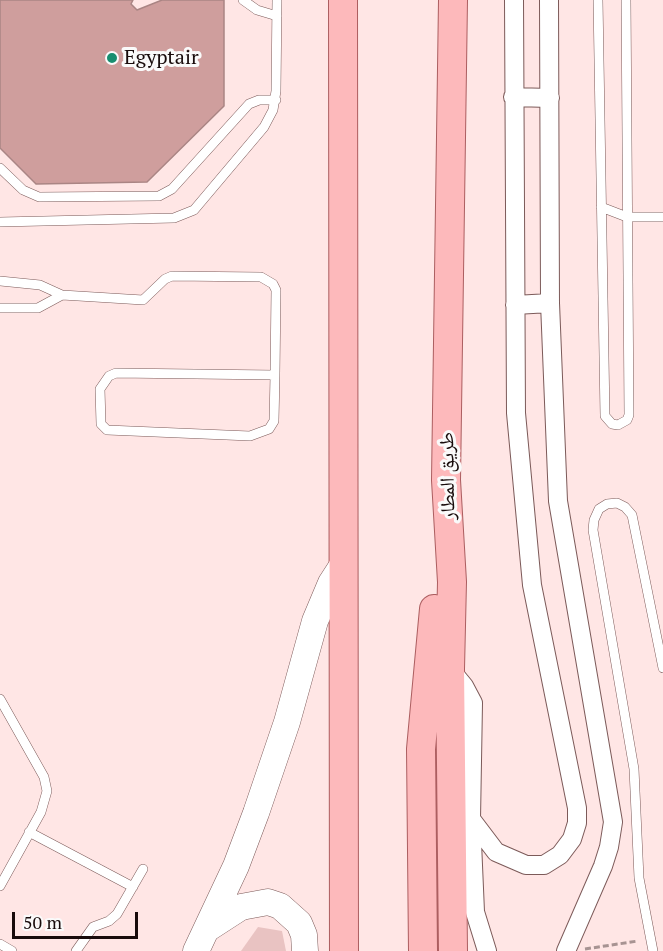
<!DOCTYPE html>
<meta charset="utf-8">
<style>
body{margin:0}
#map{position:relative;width:663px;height:951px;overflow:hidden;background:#ffe6e5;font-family:"PT Serif",serif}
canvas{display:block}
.scale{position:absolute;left:12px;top:912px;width:126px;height:27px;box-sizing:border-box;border:3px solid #180b0b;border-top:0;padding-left:8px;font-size:18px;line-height:21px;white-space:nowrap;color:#180b0b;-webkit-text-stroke:4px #fafafa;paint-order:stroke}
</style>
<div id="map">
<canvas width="663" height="951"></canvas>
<div class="scale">50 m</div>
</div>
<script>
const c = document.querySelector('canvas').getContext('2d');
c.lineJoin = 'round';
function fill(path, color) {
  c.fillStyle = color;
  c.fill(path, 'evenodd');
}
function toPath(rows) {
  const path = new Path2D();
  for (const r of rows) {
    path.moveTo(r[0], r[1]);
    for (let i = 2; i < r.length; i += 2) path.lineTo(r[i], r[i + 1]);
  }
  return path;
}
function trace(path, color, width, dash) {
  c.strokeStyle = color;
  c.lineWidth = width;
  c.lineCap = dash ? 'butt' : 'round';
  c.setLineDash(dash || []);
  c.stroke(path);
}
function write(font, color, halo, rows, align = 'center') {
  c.font = font + ' "PT Serif","Noto Naskh Arabic",serif';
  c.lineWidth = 6;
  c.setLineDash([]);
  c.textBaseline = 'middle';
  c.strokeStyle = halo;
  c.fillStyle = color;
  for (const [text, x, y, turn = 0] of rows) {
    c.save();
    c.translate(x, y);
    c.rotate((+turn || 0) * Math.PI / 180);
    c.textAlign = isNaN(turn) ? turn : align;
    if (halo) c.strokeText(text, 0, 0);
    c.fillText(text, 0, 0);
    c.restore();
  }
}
fill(toPath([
 [258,927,282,931,286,951,241,951]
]), '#e9c3c2');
const building = toPath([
 [0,0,133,0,131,4,137,10,162,0,224,0,224,106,147,182,36,184,0,148,0,0]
]);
fill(building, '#cf9e9d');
trace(building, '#aa8584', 1.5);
const lane = toPath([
 [243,0,257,10,277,16],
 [598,0,605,416,612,424,618,425,627,420,629,415,626,0],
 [0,168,23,190,39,197,159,196,172,189,249,104,259,100,276,100],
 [601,207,627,217,663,217],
 [0,222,174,218,194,210,264,127,273,110,276,91,277,0],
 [0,281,40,285,62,295,143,300,165,279,172,276,261,277,273,284,276,290,275,375,274,421,269,429,250,436,107,430,101,424,100,389,109,376,116,373,275,375],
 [0,308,38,308,62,295],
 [0,699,44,777,47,791,41,812,0,886],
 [29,832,133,887],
 [0,944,12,951],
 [76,951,93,927,109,921,117,914,143,869],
 [653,951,639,878,634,769,593,530,594,520,599,509,607,504,617,503,625,507,632,515,663,668]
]);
const street = toPath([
 [549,0,550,303,558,501,613,822,609,847,603,866,566,951],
 [513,97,550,98],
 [515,305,550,303],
 [450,669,464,686,473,703,471,819,475,912,487,951],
 [471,819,496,852,526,865,544,865,560,855,572,839,577,823,577,808,532,585,516,413,514,0]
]);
const secondary = toPath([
 [207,929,241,907,268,902,280,906,299,923,304,935,305,951],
 [196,951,236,866,256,813,287,722,315,621,331,583,342,566]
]);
const primary = toPath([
 [343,0,344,951],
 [453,0,446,480,452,582,450,669,453,951],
 [423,951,421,749,434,609]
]);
trace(lane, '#7c5a59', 10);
trace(street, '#7c5a59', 20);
trace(secondary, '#7c5a59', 27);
trace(primary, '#ac5e60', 30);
trace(toPath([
 [585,949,638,941]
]), '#a79392', 3, [6, 3]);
trace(lane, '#fff', 9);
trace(street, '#fff', 18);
trace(secondary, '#fff', 26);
trace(primary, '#fdb9bb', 28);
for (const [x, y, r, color] of [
 [112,58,6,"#188e70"]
]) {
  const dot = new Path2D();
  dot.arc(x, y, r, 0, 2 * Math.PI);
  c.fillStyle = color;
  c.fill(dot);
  trace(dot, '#fafafa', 2);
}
write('20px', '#180b0b', '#fafafa', [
 ["Egyptair",124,58]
], 'left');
write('20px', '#180b0b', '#fafafa', [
 ["طريق المطار",448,476,-91]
]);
</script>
